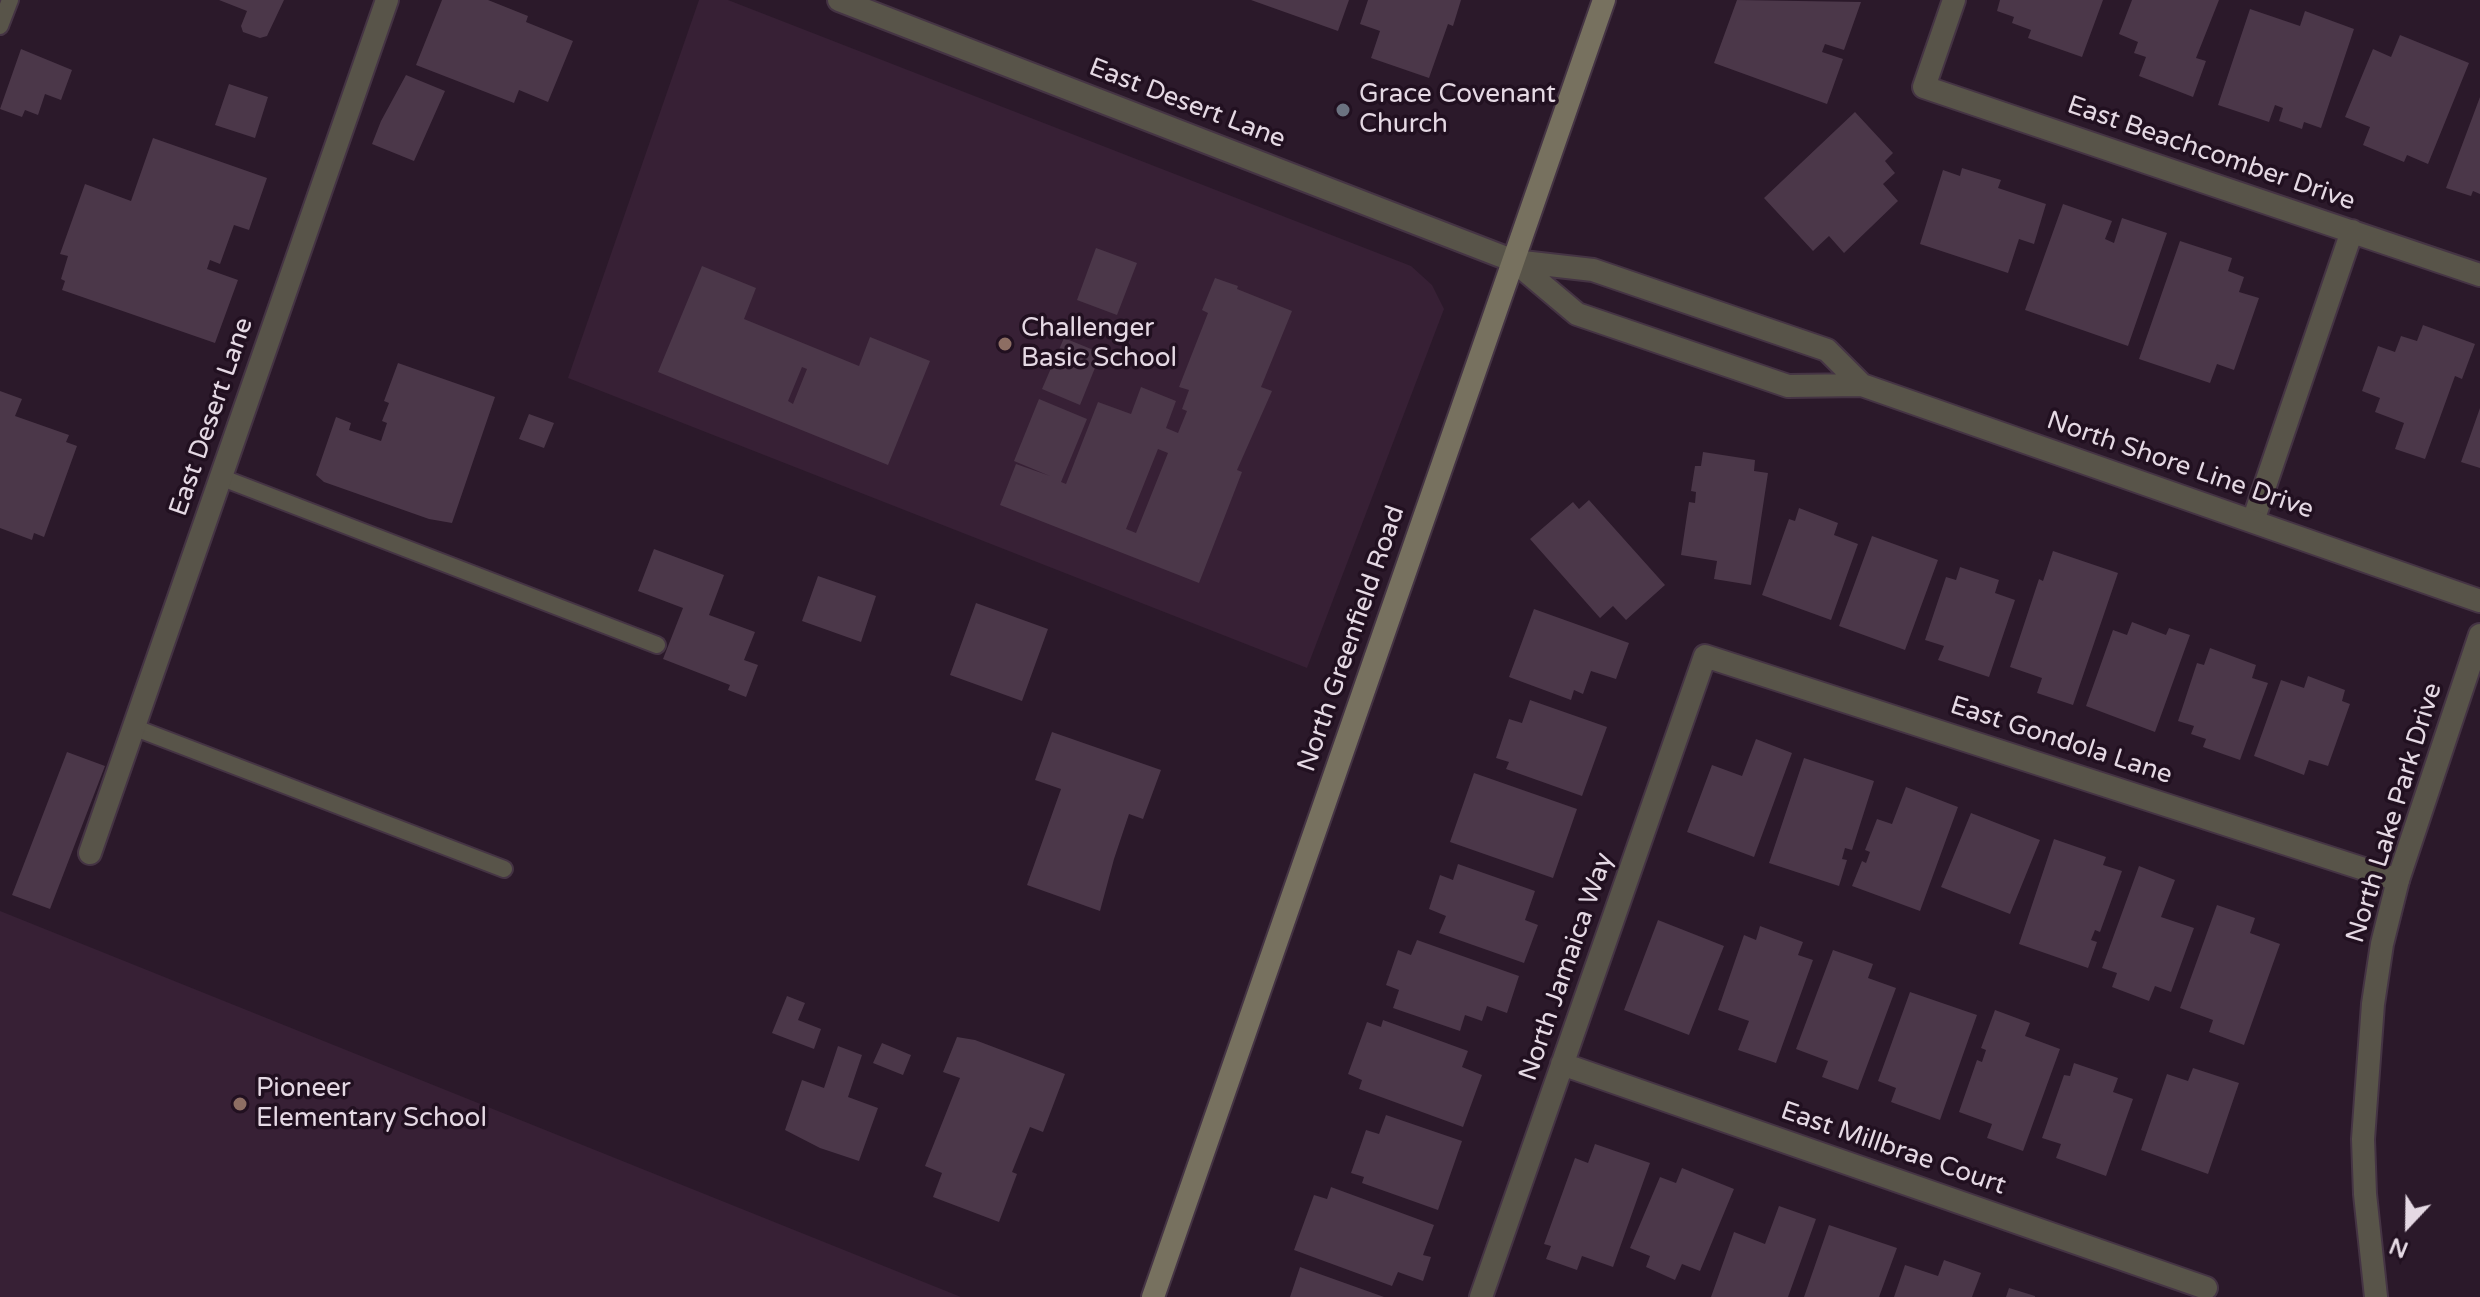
<!DOCTYPE html>
<style>
body{margin:0}
#map{position:relative;width:2480px;height:1297px;overflow:hidden;background:#2b192a;font-family:"Varela Round",sans-serif}
canvas{display:block}
.north{position:absolute;left:2368px;top:1185px;width:80px;height:80px;-webkit-text-stroke:6px #211020;paint-order:stroke;rotate:202deg;font-size:22px;font-weight:700;line-height:32px;text-align:center;color:#e5d9e4}
.north::after{content:'';display:block;margin:auto;width:28px;height:36px;background:#e5d9e4;clip-path:polygon(50% 0,100% 100%,50% 72%,0 100%)}
</style>
<div id="map">
<canvas width="2480" height="1297"></canvas>
<div class="north">N</div>
</div>
<script>
const c = document.querySelector('canvas').getContext('2d');
c.lineJoin = 'round';
function fill(path, color) {
  c.fillStyle = color;
  c.fill(path, 'evenodd');
}
function toPath(rows) {
  const path = new Path2D();
  for (const r of rows) {
    path.moveTo(r[0], r[1]);
    for (let i = 2; i < r.length; i += 2) path.lineTo(r[i], r[i + 1]);
  }
  return path;
}
function trace(path, color, width, dash) {
  c.strokeStyle = color;
  c.lineWidth = width;
  c.lineCap = dash ? 'butt' : 'round';
  c.setLineDash(dash || []);
  c.stroke(path);
}
function write(font, color, halo, rows, align = 'center') {
  c.font = font + ' "Varela Round",sans-serif';
  c.lineWidth = 7;
  c.setLineDash([]);
  c.textBaseline = 'middle';
  c.strokeStyle = halo;
  c.fillStyle = color;
  for (const [text, x, y, turn = 0] of rows) {
    c.save();
    c.translate(x, y);
    c.rotate((+turn || 0) * Math.PI / 180);
    c.textAlign = isNaN(turn) ? turn : align;
    if (halo) c.strokeText(text, 0, 0);
    c.fillText(text, 0, 0);
    c.restore();
  }
}
fill(toPath([
 [699,0,728,0,1411,266,1432,285,1444,309,1307,668,568,378],
 [0,911,961,1297,0,1297]
]), '#372035');
fill(toPath([
 [219,0,284,0,267,36,260,38,243,32,241,26,247,11],
 [442,0,488,0,528,16,526,22,573,41,548,102,519,90,514,103,416,65],
 [1251,0,1349,0,1338,31],
 [1368,0,1461,0,1453,26,1448,24,1429,78,1371,58,1380,31,1360,24],
 [1737,0,1861,2,1844,50,1825,44,1822,52,1843,59,1827,104,1714,63],
 [2000,0,2103,0,2082,57,2028,38,2031,30,2012,23,2014,17,1997,11],
 [2132,0,2219,0,2196,58,2206,61,2193,97,2139,76,2146,57,2134,53,2138,42,2119,34],
 [2250,9,2300,26,2305,11,2354,29,2321,128,2304,122,2302,129,2279,121,2283,108,2275,105,2269,122,2218,105],
 [2400,35,2469,63,2428,164,2407,155,2404,162,2363,145,2370,127,2345,117,2373,49,2391,57],
 [21,49,72,70,61,100,45,94,38,115,25,110,22,117,0,109],
 [406,75,445,91,414,161,372,144,381,121],
 [229,84,268,97,255,138,215,125],
 [2480,97,2480,194,2473,191,2471,196,2446,188],
 [1855,112,1893,153,1885,161,1895,173,1883,184,1898,201,1844,253,1829,236,1813,251,1764,198],
 [153,138,267,178,249,230,234,225,220,264,210,260,207,269,238,280,215,343,62,290,65,281,61,279,68,256,60,254,85,184,131,201],
 [1962,168,2001,180,1998,188,2046,204,2034,244,2019,239,2008,273,1920,244,1943,170,1960,176],
 [2063,204,2112,221,2105,239,2114,243,2122,218,2167,233,2128,346,2025,310],
 [2180,241,2232,258,2228,271,2244,277,2239,292,2259,298,2234,370,2217,364,2210,383,2139,359],
 [1096,248,1137,263,1117,315,1077,300],
 [702,266,756,288,744,319,859,366,870,337,930,361,888,465,658,372],
 [802,367,807,369,793,404,788,401],
 [1215,278,1238,286,1237,289,1292,311,1261,387,1272,391,1237,470,1242,472,1199,583,1000,505,1016,464,1050,476,1014,461,1039,399,1087,419,1061,482,1066,484,1098,402,1131,414,1141,387,1176,401,1166,428,1178,433,1187,411,1182,409,1189,390,1179,387,1208,313,1202,310],
 [1158,449,1168,453,1136,533,1126,529],
 [2423,325,2475,344,2462,379,2455,376,2425,459,2395,449,2404,423,2375,412,2380,398,2362,391,2378,346,2395,352,2401,336,2417,341],
 [1064,338,1101,353,1080,405,1042,389],
 [398,363,495,397,452,523,429,519,324,482,316,475,336,417,351,423,349,430,381,441,387,423,382,421,389,403,384,401],
 [0,391,22,399,15,416,69,435,66,442,77,446,44,537,34,533,32,540,0,528],
 [2480,408,2480,468,2461,462],
 [529,414,554,423,544,448,519,439],
 [1703,452,1755,460,1754,471,1768,473,1751,585,1714,579,1717,561,1681,555,1689,502,1695,503,1696,492,1691,491,1695,466,1701,466],
 [1589,500,1665,585,1626,620,1613,606,1600,618,1530,539,1573,502,1579,509],
 [1799,508,1838,523,1834,535,1858,544,1831,620,1762,595,1789,519,1795,521],
 [1872,536,1938,560,1905,650,1839,626],
 [654,549,724,575,709,615,755,632,744,660,758,665,746,697,728,690,730,685,663,659,683,608,638,591],
 [2053,551,2118,573,2073,705,2037,693,2042,678,2010,667,2039,579,2043,581],
 [1960,567,1999,580,1995,593,2015,600,1989,677,1938,660,1944,646,1925,640,1946,577,1956,580],
 [818,576,876,596,861,642,802,621],
 [976,603,1048,629,1022,701,950,675],
 [1534,609,1629,643,1616,679,1591,671,1583,694,1574,690,1571,700,1509,677],
 [2132,622,2166,635,2169,628,2190,635,2155,732,2086,706,2113,630,2127,635],
 [2210,648,2256,665,2252,678,2268,683,2240,760,2203,747,2206,739,2191,734,2194,726,2178,721,2197,663,2204,665],
 [2308,676,2345,690,2342,701,2350,704,2328,766,2309,760,2304,775,2254,756,2281,680,2304,688],
 [1530,700,1607,727,1582,796,1506,769,1509,762,1496,758,1509,719,1522,723],
 [1052,732,1161,770,1143,819,1129,814,1114,859,1100,911,1027,885,1061,789,1035,780],
 [1756,739,1792,753,1754,857,1687,832,1712,765,1742,776],
 [67,752,105,766,50,909,12,895],
 [1804,758,1874,781,1852,850,1845,848,1842,859,1847,860,1839,886,1769,863],
 [1474,773,1577,809,1553,878,1450,842],
 [1906,787,1958,807,1920,911,1852,886,1862,861,1866,863,1870,852,1865,850,1877,819,1892,824],
 [1971,813,2040,840,2010,914,1941,887],
 [2054,839,2106,857,2103,865,2122,871,2100,932,2095,930,2091,940,2097,942,2088,968,2019,944],
 [1458,864,1535,891,1525,920,1538,925,1524,963,1439,933,1446,916,1429,909,1440,875,1453,880],
 [2139,866,2175,880,2161,917,2194,928,2171,992,2155,986,2149,1001,2112,987,2117,973,2102,968],
 [2217,905,2255,918,2250,933,2280,944,2244,1045,2209,1032,2213,1020,2180,1008],
 [1658,920,1724,946,1689,1035,1624,1010],
 [1760,926,1803,942,1798,955,1813,960,1776,1063,1738,1050,1749,1021,1718,1010,1744,935,1756,940],
 [1417,940,1519,976,1507,1013,1487,1006,1482,1021,1465,1015,1460,1031,1393,1008,1399,990,1386,985,1398,950,1411,955],
 [1833,950,1873,964,1868,978,1896,988,1858,1090,1822,1077,1828,1061,1796,1049],
 [1910,992,1977,1015,1940,1120,1891,1102,1896,1088,1878,1081],
 [787,996,805,1003,798,1020,821,1029,814,1049,772,1033],
 [1995,1010,2030,1023,2025,1036,2060,1049,2023,1151,1987,1138,1992,1124,1959,1112,1977,1060,1982,1062,1986,1050,1981,1048],
 [1383,1020,1468,1051,1462,1067,1482,1075,1463,1127,1359,1089,1362,1080,1348,1074,1367,1022,1381,1027],
 [957,1037,975,1040,1065,1074,1043,1132,1030,1127,1012,1172,1017,1174,999,1222,933,1197,942,1173,925,1166,960,1078,943,1072],
 [882,1043,911,1055,903,1075,873,1063],
 [838,1046,862,1055,848,1097,878,1108,859,1161,820,1148,785,1130,802,1080,824,1088],
 [2074,1063,2118,1078,2113,1092,2133,1099,2106,1176,2056,1158,2061,1144,2042,1138,2064,1075,2070,1076],
 [2193,1068,2239,1083,2208,1174,2141,1150,2167,1074,2188,1081],
 [1386,1115,1462,1141,1438,1210,1362,1183,1364,1177,1351,1173,1366,1130,1379,1134],
 [1595,1144,1650,1163,1613,1267,1582,1256,1577,1270,1546,1259,1551,1246,1544,1244,1575,1158,1588,1163],
 [1682,1168,1734,1189,1700,1271,1682,1264,1675,1280,1646,1267,1650,1256,1630,1248,1660,1177,1676,1183],
 [1331,1187,1434,1225,1423,1255,1431,1257,1423,1281,1398,1272,1392,1286,1294,1250,1314,1195,1327,1199],
 [1779,1206,1816,1219,1788,1297,1711,1297,1734,1232,1765,1244],
 [1829,1225,1897,1248,1879,1297,1804,1297],
 [1944,1260,1981,1273,1972,1297,1894,1297,1905,1265,1938,1276],
 [1300,1267,1384,1297,1290,1297],
 [2009,1288,2035,1296,2035,1297,2006,1297]
]), '#4b3749');
const service = toPath([
 [0,26,10,0],
 [220,477,657,645],
 [133,727,504,869]
]);
const minor = toPath([
 [839,0,1514,261],
 [1954,0,1924,87,2480,275],
 [2253,521,2352,231],
 [90,853,387,0],
 [1562,1064,2206,1288],
 [1481,1297,1705,656,2398,880]
]);
const tertiary = toPath([
 [1514,261,1577,314,1788,386,1862,385,2480,601],
 [1514,261,1593,270,1827,350,1862,385],
 [2376,1297,2365,1194,2363,1139,2373,1004,2382,944,2398,880,2480,635]
]);
const secondary = toPath([
 [1153,1297,1604,0]
]);
trace(service, '#453444', 20);
trace(minor, '#453444', 26);
trace(tertiary, '#453444', 26);
trace(secondary, '#453444', 26);
trace(service, '#585449', 16);
trace(minor, '#585449', 22);
trace(tertiary, '#585449', 22);
trace(secondary, '#77715f', 22);
for (const [x, y, r, color] of [
 [1343,110,8,"#6b7280"],
 [1005,344,8,"#8d6e63"],
 [240,1104,8,"#8d6e63"]
]) {
  const dot = new Path2D();
  dot.arc(x, y, r, 0, 2 * Math.PI);
  c.fillStyle = color;
  c.fill(dot);
  trace(dot, '#211020', 3);
}
write('26px', '#e5d9e4', '#211020', [
 ["Grace Covenant",1359,95],
 ["Church",1359,125],
 ["Challenger",1021,329],
 ["Basic School",1021,359],
 ["Pioneer",256,1089],
 ["Elementary School",256,1119]
], 'left');
write('26px', '#e5d9e4', '#211020', [
 ["East Desert Lane",1187,104,21],
 ["East Beachcomber Drive",2211,154,19],
 ["East Desert Lane",212,417,-71],
 ["North Shore Line Drive",2180,466,19],
 ["North Greenfield Road",1352,639,-71],
 ["East Gondola Lane",2061,741,18],
 ["North Lake Park Drive",2395,813,-73],
 ["North Jamaica Way",1567,967,-71],
 ["East Millbrae Court",1893,1149,19]
]);
</script>
